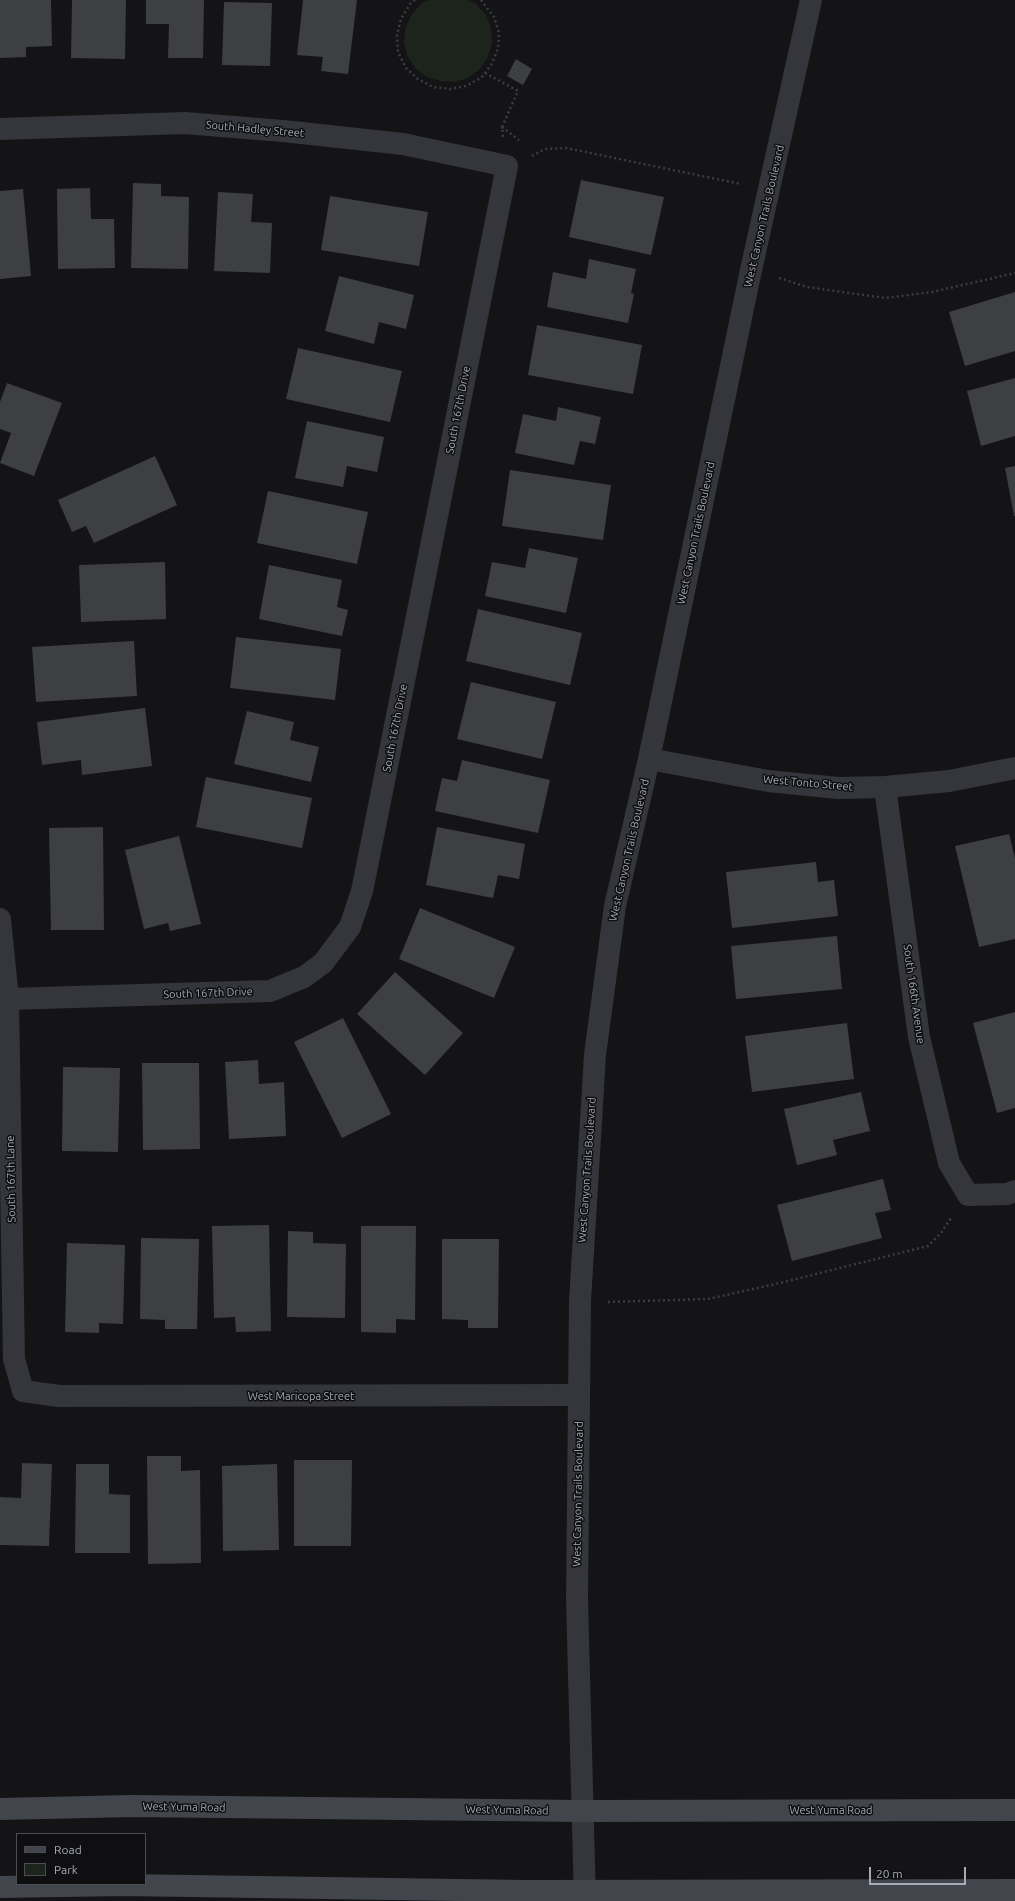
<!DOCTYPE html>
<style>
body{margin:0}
#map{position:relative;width:1015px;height:1901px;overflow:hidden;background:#141416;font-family:Ubuntu,sans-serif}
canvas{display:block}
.legend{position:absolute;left:16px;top:1833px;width:130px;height:52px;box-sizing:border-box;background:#0f0f11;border:1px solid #4b4d53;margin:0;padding:5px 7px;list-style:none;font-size:12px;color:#a5abb7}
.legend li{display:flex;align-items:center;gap:8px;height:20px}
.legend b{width:20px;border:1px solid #4b4d53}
.scale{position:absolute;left:869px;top:1867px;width:97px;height:18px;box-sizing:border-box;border:2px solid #a5abb7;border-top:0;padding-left:5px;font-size:12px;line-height:14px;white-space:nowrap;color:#a5abb7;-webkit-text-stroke:3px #0f0f11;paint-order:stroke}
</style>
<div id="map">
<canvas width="1015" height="1901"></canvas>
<ul class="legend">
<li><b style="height:5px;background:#42454b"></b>Road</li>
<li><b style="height:11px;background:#1c241c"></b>Park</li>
</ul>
<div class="scale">20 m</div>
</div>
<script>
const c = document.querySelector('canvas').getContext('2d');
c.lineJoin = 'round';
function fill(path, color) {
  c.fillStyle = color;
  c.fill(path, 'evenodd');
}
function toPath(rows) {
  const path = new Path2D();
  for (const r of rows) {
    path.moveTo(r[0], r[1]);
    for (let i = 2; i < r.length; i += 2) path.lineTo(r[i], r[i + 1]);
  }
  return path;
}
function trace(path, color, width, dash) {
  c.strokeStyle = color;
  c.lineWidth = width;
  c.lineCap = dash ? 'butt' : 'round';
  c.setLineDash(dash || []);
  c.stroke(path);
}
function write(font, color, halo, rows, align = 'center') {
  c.font = font + ' Ubuntu,sans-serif';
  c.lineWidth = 3;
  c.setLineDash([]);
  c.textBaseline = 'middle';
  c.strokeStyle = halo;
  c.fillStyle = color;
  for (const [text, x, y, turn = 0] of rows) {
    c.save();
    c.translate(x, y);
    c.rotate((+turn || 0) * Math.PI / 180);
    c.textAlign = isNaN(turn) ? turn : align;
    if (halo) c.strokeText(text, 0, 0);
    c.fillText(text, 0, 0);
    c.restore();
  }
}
fill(toPath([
 [428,0,468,0,476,4,486,15,491,28,492,43,488,57,480,69,468,78,455,82,440,81,427,77,415,68,407,55,404,41,406,27,412,14,422,3]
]), '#1c241c');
fill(toPath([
 [0,0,51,0,52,46,26,47,26,57,0,58],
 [72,0,126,0,125,59,71,58],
 [146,0,204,0,203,58,168,58,169,24,146,24],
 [303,0,357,0,348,74,321,71,323,57,297,55],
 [224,2,272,3,270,66,222,65],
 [516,59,532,69,523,85,507,76],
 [581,180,664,197,651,255,569,237],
 [133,183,161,184,161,196,189,197,188,269,131,268],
 [90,188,91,219,114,219,115,268,58,269,57,189],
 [23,189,31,276,0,279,0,191],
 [218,192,253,194,251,222,272,223,270,273,214,271],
 [330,196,428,212,419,266,321,250],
 [589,259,636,269,631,293,634,294,628,323,547,307,553,272,586,279],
 [339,276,414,295,406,329,379,322,374,344,325,331],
 [1015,292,1015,351,965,366,949,312],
 [537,325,642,345,633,394,528,375],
 [298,348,402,371,390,422,286,399],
 [1015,378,1015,436,981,446,967,391],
 [7,383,62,403,34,476,0,463,11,433,0,429,0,402],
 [558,407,601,417,595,444,580,441,574,465,515,453,523,414,556,421],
 [307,421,384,437,377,472,347,466,343,487,295,478],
 [155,456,177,505,94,543,86,526,72,532,58,500],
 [1015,466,1015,516,1014,516,1005,468],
 [510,470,611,485,603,540,502,526],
 [268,491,368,512,357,564,257,543],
 [529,548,578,558,566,613,485,596,492,562,525,568],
 [165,562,166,619,81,622,79,565],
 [269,565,342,580,337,607,348,610,342,636,259,619],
 [478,609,582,633,570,685,466,661],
 [236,637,341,649,335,700,230,688],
 [134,641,137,696,36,702,32,647],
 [471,682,556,702,542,759,457,739],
 [145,708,152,766,82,775,81,760,42,765,37,722],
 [247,711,294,722,290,740,319,747,311,782,234,764],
 [462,760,550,780,538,833,435,811,442,778,457,781],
 [206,777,312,798,302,848,196,827],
 [103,827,104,930,51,930,49,828],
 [437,827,525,844,519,879,498,875,493,898,426,885],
 [1009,834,1015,858,1015,939,979,947,955,846],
 [179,836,201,924,170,931,168,923,144,929,125,850],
 [816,862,818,882,834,880,838,916,732,928,726,872],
 [420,908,515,947,494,998,399,959],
 [837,936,842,989,736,999,731,946],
 [395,972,463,1033,425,1075,357,1014],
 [1015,1012,1015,1108,997,1113,973,1023],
 [343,1018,391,1114,342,1138,294,1042],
 [847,1023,854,1079,752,1092,745,1036],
 [258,1060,259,1084,284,1082,286,1136,229,1139,225,1062],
 [142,1063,199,1063,200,1149,143,1150],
 [63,1067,120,1068,118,1152,62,1151],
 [861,1092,870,1131,833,1140,837,1155,797,1165,784,1109],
 [883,1179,891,1210,875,1213,882,1238,792,1261,777,1205],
 [269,1225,271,1331,236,1332,235,1317,214,1318,212,1226],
 [361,1226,416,1226,415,1320,396,1319,396,1333,361,1332],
 [288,1231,313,1232,313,1243,346,1244,345,1318,287,1317],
 [141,1238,199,1239,197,1329,165,1329,165,1320,140,1319],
 [442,1239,499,1239,498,1328,468,1328,468,1320,442,1319],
 [67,1243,125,1245,123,1324,99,1323,99,1333,65,1332],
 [147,1456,181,1456,181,1471,200,1470,201,1563,148,1564],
 [294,1460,352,1460,351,1546,294,1546],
 [22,1463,52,1464,49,1546,0,1545,0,1497,21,1498],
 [76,1464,109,1464,109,1494,130,1495,130,1553,75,1553],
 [277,1464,279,1550,223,1551,222,1466]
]), '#3e3f43');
trace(toPath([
 [415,0,410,4,401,19,397,35,398,52,406,68,418,79,433,87,450,89,466,86,481,78,491,65,498,49,499,33,494,17,481,0],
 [485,73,518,91,502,127,503,137],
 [502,127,519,140],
 [532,156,545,149,566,148,741,184],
 [779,278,807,287,885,298,932,292,1015,273],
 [608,1302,708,1299,780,1283,928,1246,941,1233,951,1218]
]), '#3a3d42', 2.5, [2, 3]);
trace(toPath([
 [0,129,185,123,283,131,403,144,507,166,362,891,350,927,323,963,304,977,270,991,8,999],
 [649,759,768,781,838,788,885,787,949,781,1015,768],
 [885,787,919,1037,949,1163,968,1195,1007,1194,1015,1191],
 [0,919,8,999,14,1359,23,1391,59,1396,579,1395]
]), '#34363b', 22);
trace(toPath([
 [585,1901,577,1599,580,1301,595,1055,615,906,649,759,751,270,811,0]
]), '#34363b', 22);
trace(toPath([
 [0,1809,132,1806,582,1811,1015,1810],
 [0,1887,123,1885,526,1891,1015,1890]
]), '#42454b', 22);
write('11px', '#a5abb7', '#0f0f11', [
 ["South Hadley Street",255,129,5],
 ["West Canyon Trails Boulevard",764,216,-77],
 ["South 167th Drive",458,410,-79],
 ["West Canyon Trails Boulevard",696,533,-78],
 ["South 167th Drive",395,728,-79],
 ["West Tonto Street",808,783,5],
 ["West Canyon Trails Boulevard",629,850,-77],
 ["South 167th Drive",208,993,-2],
 ["South 166th Avenue",914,994,82],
 ["West Canyon Trails Boulevard",587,1170,-86],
 ["South 167th Lane",11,1179,-91],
 ["West Maricopa Street",301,1396],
 ["West Canyon Trails Boulevard",578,1494,-89],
 ["West Yuma Road",184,1807,1],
 ["West Yuma Road",507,1810,1],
 ["West Yuma Road",831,1810]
]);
</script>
